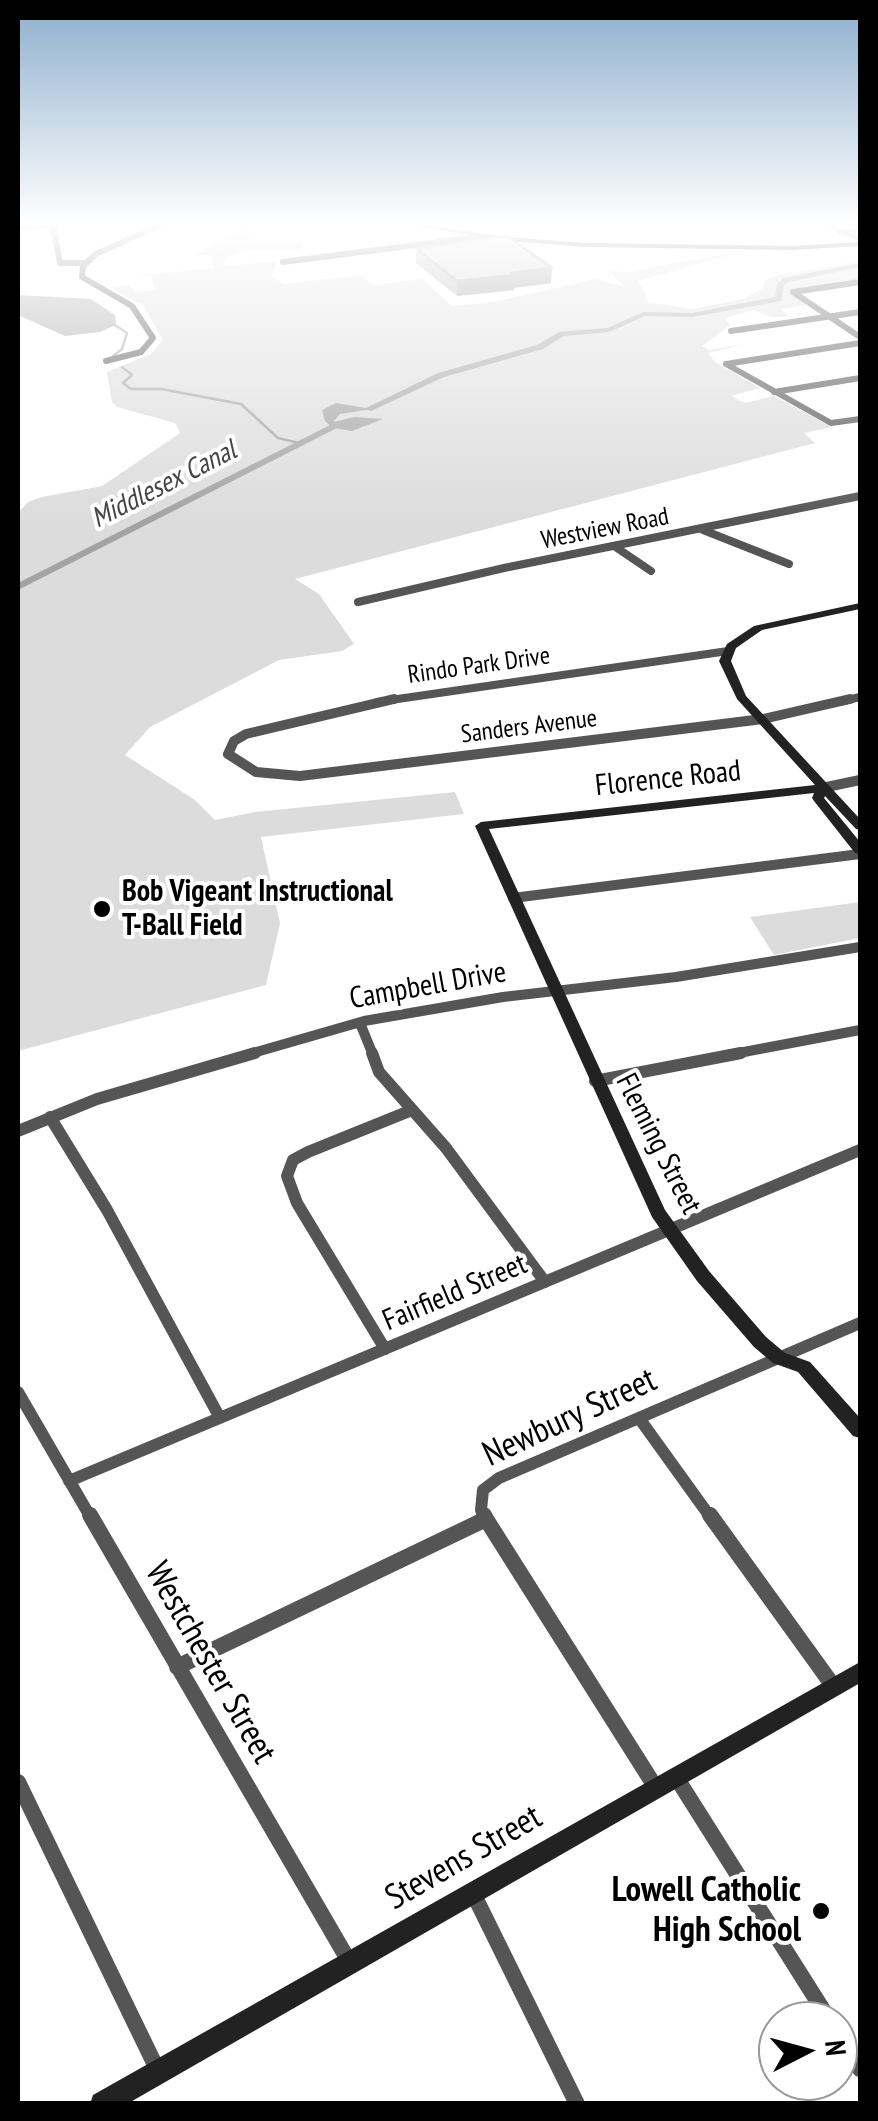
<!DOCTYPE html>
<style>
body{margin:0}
#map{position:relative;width:878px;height:2121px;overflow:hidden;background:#fff;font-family:"PT Sans Narrow",sans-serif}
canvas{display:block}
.frame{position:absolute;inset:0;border:20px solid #000;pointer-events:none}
.north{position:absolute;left:758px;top:2001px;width:100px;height:100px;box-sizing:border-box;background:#fff;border:2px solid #999;border-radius:50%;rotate:84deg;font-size:28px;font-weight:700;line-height:40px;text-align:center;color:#000}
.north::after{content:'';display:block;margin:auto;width:35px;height:45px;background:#000;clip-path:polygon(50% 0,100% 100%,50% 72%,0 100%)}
</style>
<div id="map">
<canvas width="878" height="2121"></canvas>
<div class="frame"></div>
<div class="north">N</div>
</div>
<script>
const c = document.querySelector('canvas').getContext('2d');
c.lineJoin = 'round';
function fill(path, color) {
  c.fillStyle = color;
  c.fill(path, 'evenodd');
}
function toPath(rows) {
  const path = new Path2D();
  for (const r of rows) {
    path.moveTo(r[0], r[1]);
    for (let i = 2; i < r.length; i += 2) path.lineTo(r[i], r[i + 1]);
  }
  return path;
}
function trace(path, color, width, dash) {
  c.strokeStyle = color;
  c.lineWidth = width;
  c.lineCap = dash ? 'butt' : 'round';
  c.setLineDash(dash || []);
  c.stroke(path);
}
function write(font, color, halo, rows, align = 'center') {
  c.font = font + ' "PT Sans Narrow",sans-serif';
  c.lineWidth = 8;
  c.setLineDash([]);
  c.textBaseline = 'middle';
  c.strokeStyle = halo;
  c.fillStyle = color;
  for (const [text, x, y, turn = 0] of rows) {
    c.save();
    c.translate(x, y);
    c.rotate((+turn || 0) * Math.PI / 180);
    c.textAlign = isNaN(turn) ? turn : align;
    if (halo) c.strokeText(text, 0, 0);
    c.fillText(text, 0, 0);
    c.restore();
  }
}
fill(toPath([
 [242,223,252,225,246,232,247,237,266,244,302,242,301,251,243,251,227,256,223,264,226,266,277,261,271,276,284,284,360,275,374,285,422,279,452,306,494,302,595,279,623,286,610,271,627,272,747,250,638,281,645,291,646,302,693,309,743,299,763,288,765,280,778,275,860,261,860,267,856,269,860,280,789,291,806,305,782,309,789,317,771,317,754,310,725,318,730,325,702,346,710,350,750,343,708,353,715,362,760,388,731,396,745,403,774,396,832,427,804,433,815,443,295,579,319,594,354,644,342,651,279,660,150,727,125,755,195,800,215,820,255,812,455,792,464,814,261,837,280,923,266,985,18,1051,18,513,28,502,42,497,102,486,180,433,175,423,117,407,112,402,107,372,151,354,163,340,143,305,109,287,130,286,135,292,156,290,151,276,136,276,214,268,209,255,193,255,231,236],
 [860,902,860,938,774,955,750,917]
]), '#dcdcdc');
fill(toPath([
 [18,295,91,299,115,315,116,325,100,332,65,336,18,315],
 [336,403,372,409,340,414,333,422,354,417,383,419,352,431,333,428,325,421,322,410]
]), '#a3a3a3');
trace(toPath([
 [113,356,122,349,127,333,115,325],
 [122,367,132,375,123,383,131,389,161,389,241,404,278,438,303,444]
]), '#a3a3a3', 2.5);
fill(toPath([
 [860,263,860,267,789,282,784,285,781,301,692,317,645,316,609,332,564,336,543,349,444,377,371,411,364,409,438,373,537,345,559,332,607,328,644,312,692,313,775,297,777,284,784,278,860,263],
 [332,424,336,427,335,429,18,590,18,583,332,424]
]), '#a3a3a3');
trace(toPath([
 [53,225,60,263,86,263],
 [841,232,860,231],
 [283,262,485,236],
 [793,292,860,337],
 [793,292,860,282],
 [731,331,860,312],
 [106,361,141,352,153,338,132,306,82,277,83,266,96,254,164,223],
 [726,364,831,423,860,419],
 [726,364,860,343],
 [774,392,860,378]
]), '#555', 6);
trace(toPath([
 [703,530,789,564],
 [617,548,651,571],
 [358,602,504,568,860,496],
 [377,702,728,651],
 [839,702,860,697]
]), '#555', 8);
trace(toPath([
 [394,699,246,734,234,741,228,754,256,772,300,776,763,719,850,699],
 [822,788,860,780],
 [513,898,860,854],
 [360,1023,373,1055],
 [246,1055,364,1021,503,997,676,977,860,947],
 [728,1055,860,1030]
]), '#555', 10);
trace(toPath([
 [372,1053,379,1072,446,1148,545,1282],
 [595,1081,741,1053],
 [50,1117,107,1210,220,1418],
 [18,1131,97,1099,255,1053],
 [385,1349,297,1203,287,1176,293,1160,308,1152,412,1110],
 [18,1392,91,1518],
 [639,1418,711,1518],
 [69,1481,860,1150],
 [485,1518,481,1510,483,1490,499,1478,860,1323]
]), '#555', 12);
trace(toPath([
 [90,1515,350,1963],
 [710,1515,834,1687],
 [486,1519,656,1788],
 [177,1667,486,1519,484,1515],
 [676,1777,830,2021],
 [18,1782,158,2071],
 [473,1893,577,2104],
 [838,2033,860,2069]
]), '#555', 16);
fill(toPath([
 [65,223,87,223,18,231,18,227,65,223],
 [399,223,413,223,507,237,587,243,792,246,860,242,860,246,792,250,587,247,507,241,399,223],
 [815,223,823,223,860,237,860,241,815,223],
 [860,603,860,609,762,630,736,648,731,661,746,696,860,819,860,830,856,829,825,796,824,798,860,842,860,854,855,853,814,801,812,798,814,793,489,829,665,1210,709,1271,766,1337,785,1353,810,1362,860,1418,860,1438,853,1436,798,1372,773,1363,754,1347,697,1281,652,1217,475,826,481,822,815,785,737,699,719,661,727,644,754,626,860,603],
 [860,1662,860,1683,127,2104,90,2104,93,2095,860,1662]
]), '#222');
fill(toPath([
 [416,248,551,283,514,288,514,290,457,296,416,263]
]), '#a9a9a9');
fill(toPath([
 [552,268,551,283,514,288,514,290,457,296,457,281]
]), '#898989');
const building = toPath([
 [507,236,552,268,511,273,514,275,457,281,416,248,507,236]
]);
fill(building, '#c4c4c4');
trace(building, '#898989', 2.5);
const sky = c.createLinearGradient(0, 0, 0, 520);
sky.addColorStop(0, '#8cadcc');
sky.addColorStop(0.43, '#fff');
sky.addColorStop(1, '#ffffff00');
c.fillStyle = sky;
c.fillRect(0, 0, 878, 520);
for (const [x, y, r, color] of [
 [102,909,10,"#000"],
 [821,1911,10,"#000"]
]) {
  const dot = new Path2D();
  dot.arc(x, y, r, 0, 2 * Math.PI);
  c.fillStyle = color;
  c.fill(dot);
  trace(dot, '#fff', 4);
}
write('25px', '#000', '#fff', [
 ["Westview Road",605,529,-11],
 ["Rindo Park Drive",479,666,-8],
 ["Sanders Avenue",529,727,-7]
]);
write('italic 28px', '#444', '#fff', [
 ["Middlesex Canal",164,485,-27]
]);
write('30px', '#000', '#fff', [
 ["Florence Road",668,779,-6],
 ["Campbell Drive",428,986,-10],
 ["Fleming Street",658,1144,63],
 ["Fairfield Street",455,1293,-23]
]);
write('bold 30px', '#000', '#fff', [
 ["Bob Vigeant Instructional",122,892],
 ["T-Ball Field",122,926]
], 'left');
write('35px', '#000', '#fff', [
 ["Newbury Street",570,1418,-25],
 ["Westchester Street",210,1663,60],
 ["Stevens Street",464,1858,-30]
]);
write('bold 35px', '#000', '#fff', [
 ["Lowell Catholic",801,1891],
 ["High School",801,1931]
], 'right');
</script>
